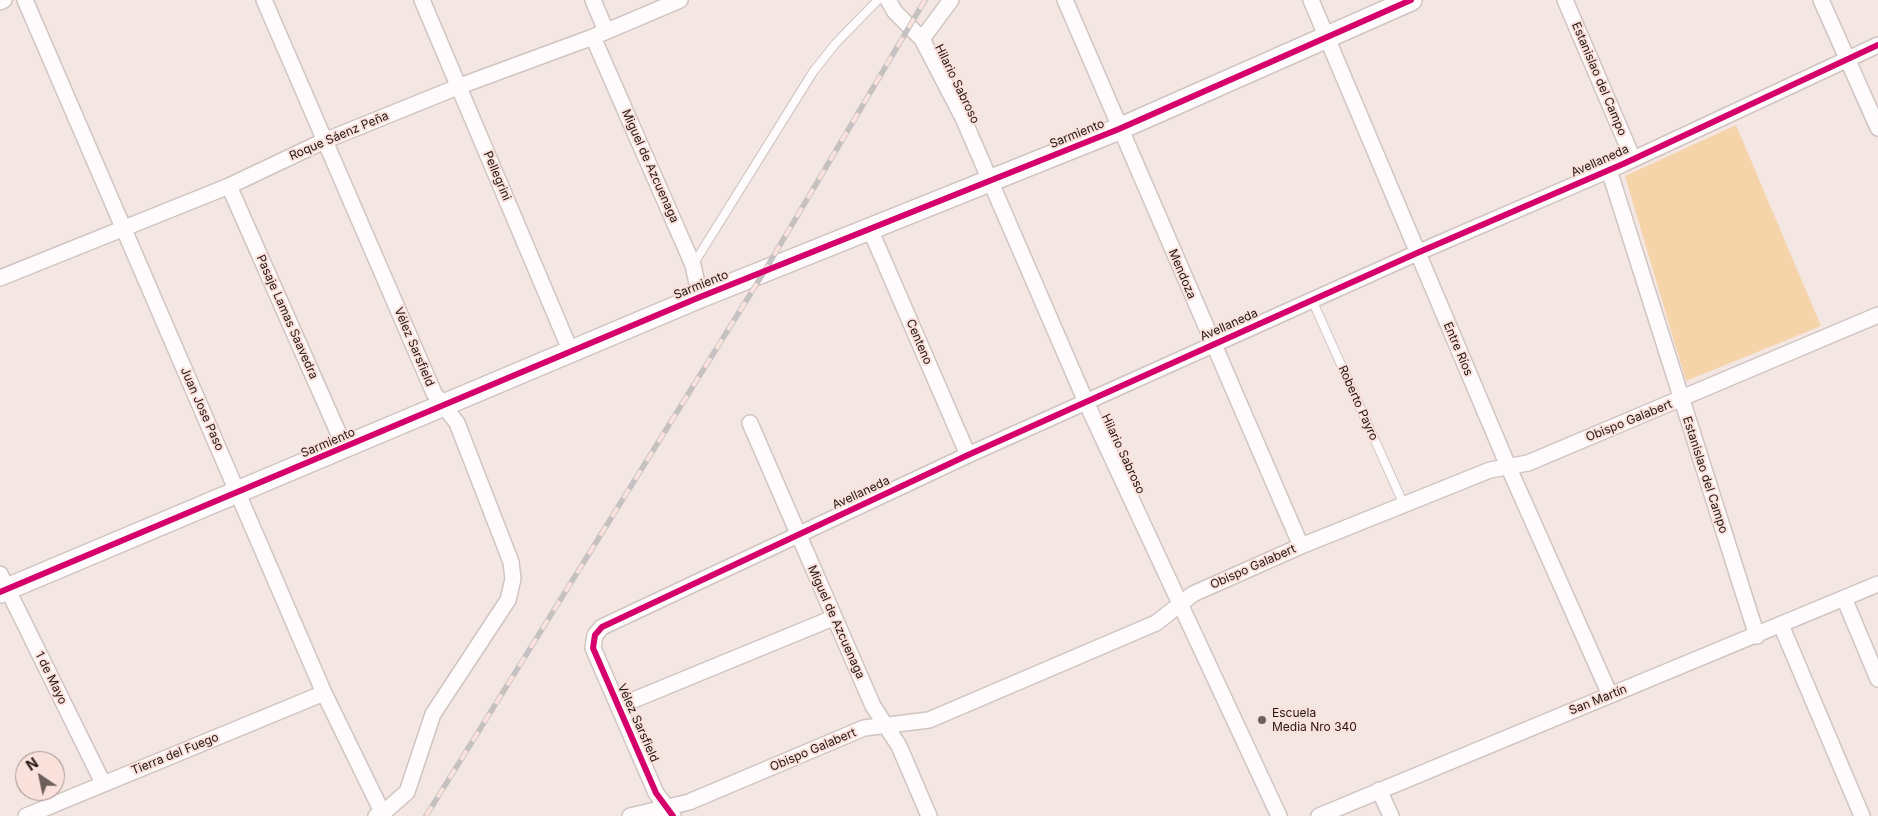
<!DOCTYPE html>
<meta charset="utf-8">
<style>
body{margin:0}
#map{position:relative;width:1878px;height:816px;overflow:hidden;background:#f3e6e3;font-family:Inter,sans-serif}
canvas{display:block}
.north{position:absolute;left:15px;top:751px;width:50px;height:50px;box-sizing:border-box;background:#fae1dc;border:1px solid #a4908c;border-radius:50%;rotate:326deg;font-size:14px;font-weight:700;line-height:20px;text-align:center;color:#241613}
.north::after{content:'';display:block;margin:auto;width:18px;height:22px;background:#6c5f5c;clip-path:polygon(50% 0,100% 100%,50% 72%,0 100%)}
</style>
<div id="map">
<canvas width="1878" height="816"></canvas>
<div class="north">N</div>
</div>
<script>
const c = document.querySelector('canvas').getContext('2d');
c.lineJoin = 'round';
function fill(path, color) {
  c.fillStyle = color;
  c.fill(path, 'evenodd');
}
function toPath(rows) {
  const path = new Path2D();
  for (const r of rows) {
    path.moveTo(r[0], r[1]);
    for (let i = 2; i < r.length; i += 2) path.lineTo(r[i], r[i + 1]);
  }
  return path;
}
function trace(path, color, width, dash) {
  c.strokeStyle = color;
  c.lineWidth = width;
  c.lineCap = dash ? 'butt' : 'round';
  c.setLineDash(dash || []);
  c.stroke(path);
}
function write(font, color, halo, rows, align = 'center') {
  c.font = font + ' Inter,sans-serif';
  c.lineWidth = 4;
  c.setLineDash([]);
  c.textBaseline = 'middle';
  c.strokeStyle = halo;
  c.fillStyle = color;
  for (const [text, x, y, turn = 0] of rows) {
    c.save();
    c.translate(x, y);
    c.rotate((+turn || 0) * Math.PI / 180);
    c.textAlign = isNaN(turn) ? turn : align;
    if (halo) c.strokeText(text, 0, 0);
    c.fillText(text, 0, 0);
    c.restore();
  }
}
fill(toPath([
 [1736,125,1821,326,1686,381,1625,176]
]), '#f5d4aa');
const lane = toPath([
 [693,265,813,72,836,43,877,1],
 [1312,300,1404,505]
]);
const street = toPath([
 [25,0,324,693,384,816],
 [264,0,434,393,457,423,511,562,513,579,508,600,433,714,407,792,382,814,376,816],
 [422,0,571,352],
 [593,0,606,31],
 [888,0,895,12,922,39,963,118,1086,402,1279,816],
 [1065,0,1301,546],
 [1311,0,1508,466,1610,695],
 [1565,0,1633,159],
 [1821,0,1878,128],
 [0,2,4,0],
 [593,37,693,265,700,297],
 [922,39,951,0],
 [1609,170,1757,636],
 [229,186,345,448],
 [870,229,968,455],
 [0,278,229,186,324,141,460,86,593,37,680,0],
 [750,423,873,706,899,746,929,816],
 [0,574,103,783],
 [1844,598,1878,679],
 [1781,625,1862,816],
 [619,706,833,618],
 [1379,790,1391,816],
 [26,816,324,693],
 [630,816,689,802,864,728,929,720,1156,623,1193,594,1301,546,1490,470,1528,463,1878,315],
 [673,816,656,793,593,648,595,635,602,627,968,455,1417,253,1623,164,1878,45],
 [1319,816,1878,584]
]);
const secondary = toPath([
 [0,592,700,297,1119,129,1411,0]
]);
trace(lane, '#d1c4c1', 10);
trace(street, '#d1c4c1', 18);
trace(secondary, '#d1c4c1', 24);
trace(lane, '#fdfbfb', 8);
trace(street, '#fdfbfb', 15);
trace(secondary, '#fdfbfb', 21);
const rail = toPath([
 [426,816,764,272,925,0]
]);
trace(rail, '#c4c1c0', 5.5);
trace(rail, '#fae1dc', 4, [11]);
trace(toPath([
 [0,592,700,297,1119,129,1411,0],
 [673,816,656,793,593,648,595,635,602,627,968,455,1417,253,1623,164,1878,45]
]), '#d6006c', 6);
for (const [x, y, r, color] of [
 [1262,720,5,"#6c5f5c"]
]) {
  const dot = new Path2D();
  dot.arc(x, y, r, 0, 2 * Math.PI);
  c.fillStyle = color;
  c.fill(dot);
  trace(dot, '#fae1dc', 2);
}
write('12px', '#241613', '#fae1dc', [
 ["Estanislao del Campo",1599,79,67],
 ["Hilario Sabroso",957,84,64],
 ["Sarmiento",1077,134,-22],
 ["Roque Sáenz Peña",339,136,-23],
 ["Avellaneda",1600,161,-24],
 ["Miguel de Azcuenaga",650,166,66],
 ["Pellegrini",497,176,67],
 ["Mendoza",1182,274,67],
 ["Sarmiento",701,285,-22],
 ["Pasaje Lamas Saavedra",287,317,66],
 ["Avellaneda",1229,325,-24],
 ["Centeno",919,342,67],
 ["Vélez Sarsfield",414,347,67],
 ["Entre Ríos",1458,349,67],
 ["Roberto Payro",1358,403,66],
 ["Juan Jose Paso",202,409,66],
 ["Obispo Galabert",1629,421,-22],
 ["Sarmiento",328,443,-23],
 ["Hilario Sabroso",1123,454,65],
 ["Estanislao del Campo",1705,475,72],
 ["Avellaneda",861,493,-25],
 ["Obispo Galabert",1253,567,-24],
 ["Miguel de Azcuenaga",836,622,66],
 ["1 de Mayo",51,678,64],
 ["San Martín",1598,700,-22],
 ["Vélez Sarsfield",638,723,66],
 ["Obispo Galabert",813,750,-23],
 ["Tierra del Fuego",175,754,-22]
]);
write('12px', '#241613', '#fae1dc', [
 ["Escuela",1272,713],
 ["Media Nro 340",1272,727]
], 'left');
</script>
